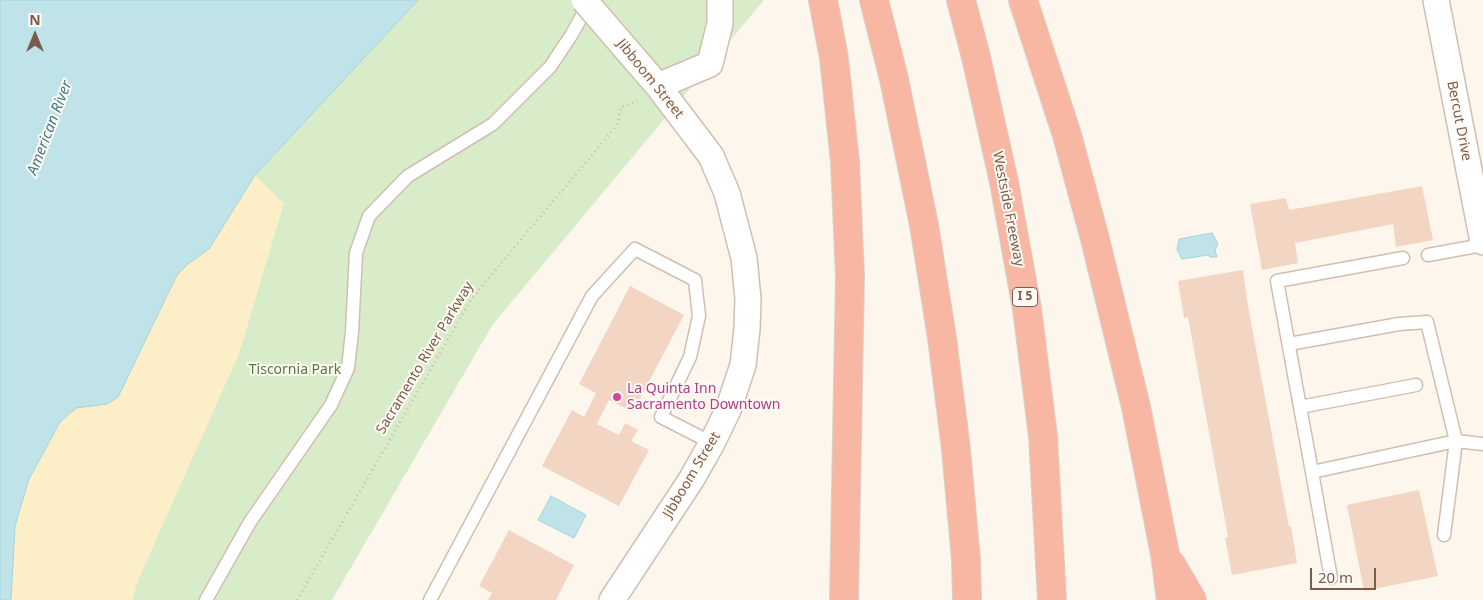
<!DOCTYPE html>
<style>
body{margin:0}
#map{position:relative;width:1483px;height:600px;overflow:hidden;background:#fdf6ec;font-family:"Noto Sans",sans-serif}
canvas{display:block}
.north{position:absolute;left:10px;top:10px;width:50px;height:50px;-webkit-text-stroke:4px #fffaf3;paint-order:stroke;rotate:0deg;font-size:14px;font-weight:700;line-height:20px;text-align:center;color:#7a5c4d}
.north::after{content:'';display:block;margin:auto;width:18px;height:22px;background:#7a5c4d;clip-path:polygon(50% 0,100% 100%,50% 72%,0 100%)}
.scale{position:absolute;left:1310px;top:568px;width:66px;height:22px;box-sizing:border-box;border:2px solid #7a5c4d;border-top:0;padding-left:6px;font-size:15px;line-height:18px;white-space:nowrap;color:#7a5c4d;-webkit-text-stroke:4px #fffaf3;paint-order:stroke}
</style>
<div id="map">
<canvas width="1483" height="600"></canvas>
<div class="north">N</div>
<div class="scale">20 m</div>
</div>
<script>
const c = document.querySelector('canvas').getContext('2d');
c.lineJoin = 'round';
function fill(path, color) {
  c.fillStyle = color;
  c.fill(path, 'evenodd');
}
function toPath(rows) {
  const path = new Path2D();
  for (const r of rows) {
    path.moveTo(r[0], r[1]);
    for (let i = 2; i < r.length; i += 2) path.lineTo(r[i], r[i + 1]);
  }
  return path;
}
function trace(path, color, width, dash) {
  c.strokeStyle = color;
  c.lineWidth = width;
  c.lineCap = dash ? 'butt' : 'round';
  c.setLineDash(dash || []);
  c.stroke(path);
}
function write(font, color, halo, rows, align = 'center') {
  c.font = font + ' "Noto Sans",sans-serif';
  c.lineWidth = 4;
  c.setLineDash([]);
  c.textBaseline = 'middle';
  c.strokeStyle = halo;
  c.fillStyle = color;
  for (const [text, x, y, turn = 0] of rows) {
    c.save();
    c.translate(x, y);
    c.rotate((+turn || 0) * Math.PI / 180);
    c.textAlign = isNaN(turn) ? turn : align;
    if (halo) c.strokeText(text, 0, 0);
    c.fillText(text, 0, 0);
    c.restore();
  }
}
fill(toPath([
 [418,0,764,0,493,324,332,600,11,600,76,408,107,404,118,397,141,350,220,233,255,175]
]), '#d8ecc9');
fill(toPath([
 [255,175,284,203,239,354,139,578,132,600,11,600,15,526,29,479,60,422,76,408,107,404,118,397,177,275,188,264,209,249]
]), '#fcefc7');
const water = toPath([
 [0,0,418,0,255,175,209,249,188,264,177,275,118,397,107,404,76,408,60,422,29,479,15,526,11,600,0,600,0,0],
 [1212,233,1218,244,1215,250,1217,257,1210,257,1208,255,1182,259,1177,250,1179,239,1212,233],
 [551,496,586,515,574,538,538,520,551,496]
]);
fill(water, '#bfe3e8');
trace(water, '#a5d3da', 1);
fill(toPath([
 [1422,186,1433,240,1396,247,1393,224,1295,243,1298,263,1262,270,1250,204,1286,198,1289,210],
 [1243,270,1248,306,1289,527,1291,526,1297,563,1232,575,1225,538,1228,537,1188,317,1184,318,1178,281],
 [630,286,684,315,633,412,609,400,597,424,619,435,625,423,638,430,631,441,649,450,619,506,542,466,572,410,584,417,596,393,579,384],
 [1419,490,1438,576,1364,591,1347,505],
 [509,530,574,565,556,600,488,600,492,593,479,586]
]), '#f3d5c3');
const lane = toPath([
 [1428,255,1483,245],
 [1289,344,1399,324,1427,322,1456,441,1483,444],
 [1416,385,1300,407,1312,472,1456,441,1444,535],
 [1300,407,1277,281,1403,258],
 [1312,472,1331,578],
 [206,600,250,522,331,405,348,368,352,332,356,253,369,216,408,176,493,124,550,67,572,34,589,3],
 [430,600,592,296,635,249,695,280,699,316,690,357,661,417,712,443]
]);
const street = toPath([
 [1436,0,1483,242],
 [658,86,710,64,720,23,720,0],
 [612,600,691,480,712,443,728,410,743,365,747,329,748,299,744,258,727,193,711,156,658,86,627,50]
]);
const highway = toPath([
 [823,0,834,58,845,162,850,276,844,600],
 [874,0,894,79,924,225,942,338,956,449,966,560,967,600],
 [961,0,976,57,1004,182,1027,309,1043,436,1052,600],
 [1023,0,1067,135,1095,239,1136,407,1165,554,1171,600],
 [1171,564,1192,600]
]);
trace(lane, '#d1beb0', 15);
trace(street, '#d1beb0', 28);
trace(highway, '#dad1cd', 30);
trace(toPath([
 [297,600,472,298,617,125,621,107,640,100]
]), '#d9b8a5', 3, [1, 4]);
trace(lane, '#fff', 12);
trace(street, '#fff', 25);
trace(highway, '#f7b7a3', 28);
const streetBridge = toPath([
 [584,0,627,50]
]);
trace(streetBridge, '#d1beb0', 28, []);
trace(streetBridge, '#fff', 25);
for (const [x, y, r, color] of [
 [617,397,5,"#d1479c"]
]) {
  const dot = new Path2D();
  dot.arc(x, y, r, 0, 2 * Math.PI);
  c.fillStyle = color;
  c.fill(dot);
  trace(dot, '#fffaf3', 2);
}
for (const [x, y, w] of [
 [1025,297,25]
]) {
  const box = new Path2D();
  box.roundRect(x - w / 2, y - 9.5, w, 19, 4);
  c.fillStyle = '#fffaf3';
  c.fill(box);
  trace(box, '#7a5c4d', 1);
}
write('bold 12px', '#7a5c4d', null, [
 ["I 5",1025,297]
]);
write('14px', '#7a5c4d', '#fffaf3', [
 ["Jibboom Street",650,79,51],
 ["Bercut Drive",1459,121,79],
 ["Westside Freeway",1008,209,79],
 ["Sacramento River Parkway",425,358,-59],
 ["Jibboom Street",692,475,-59]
]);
write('14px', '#537a41', '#fffaf3', [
 ["Tiscornia Park",295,370]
]);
write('14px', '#b23c85', '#fffaf3', [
 ["La Quinta Inn",627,389],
 ["Sacramento Downtown",627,405]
], 'left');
write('italic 15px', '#437c86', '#fffaf3', [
 ["American River",50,128,-69]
]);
</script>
